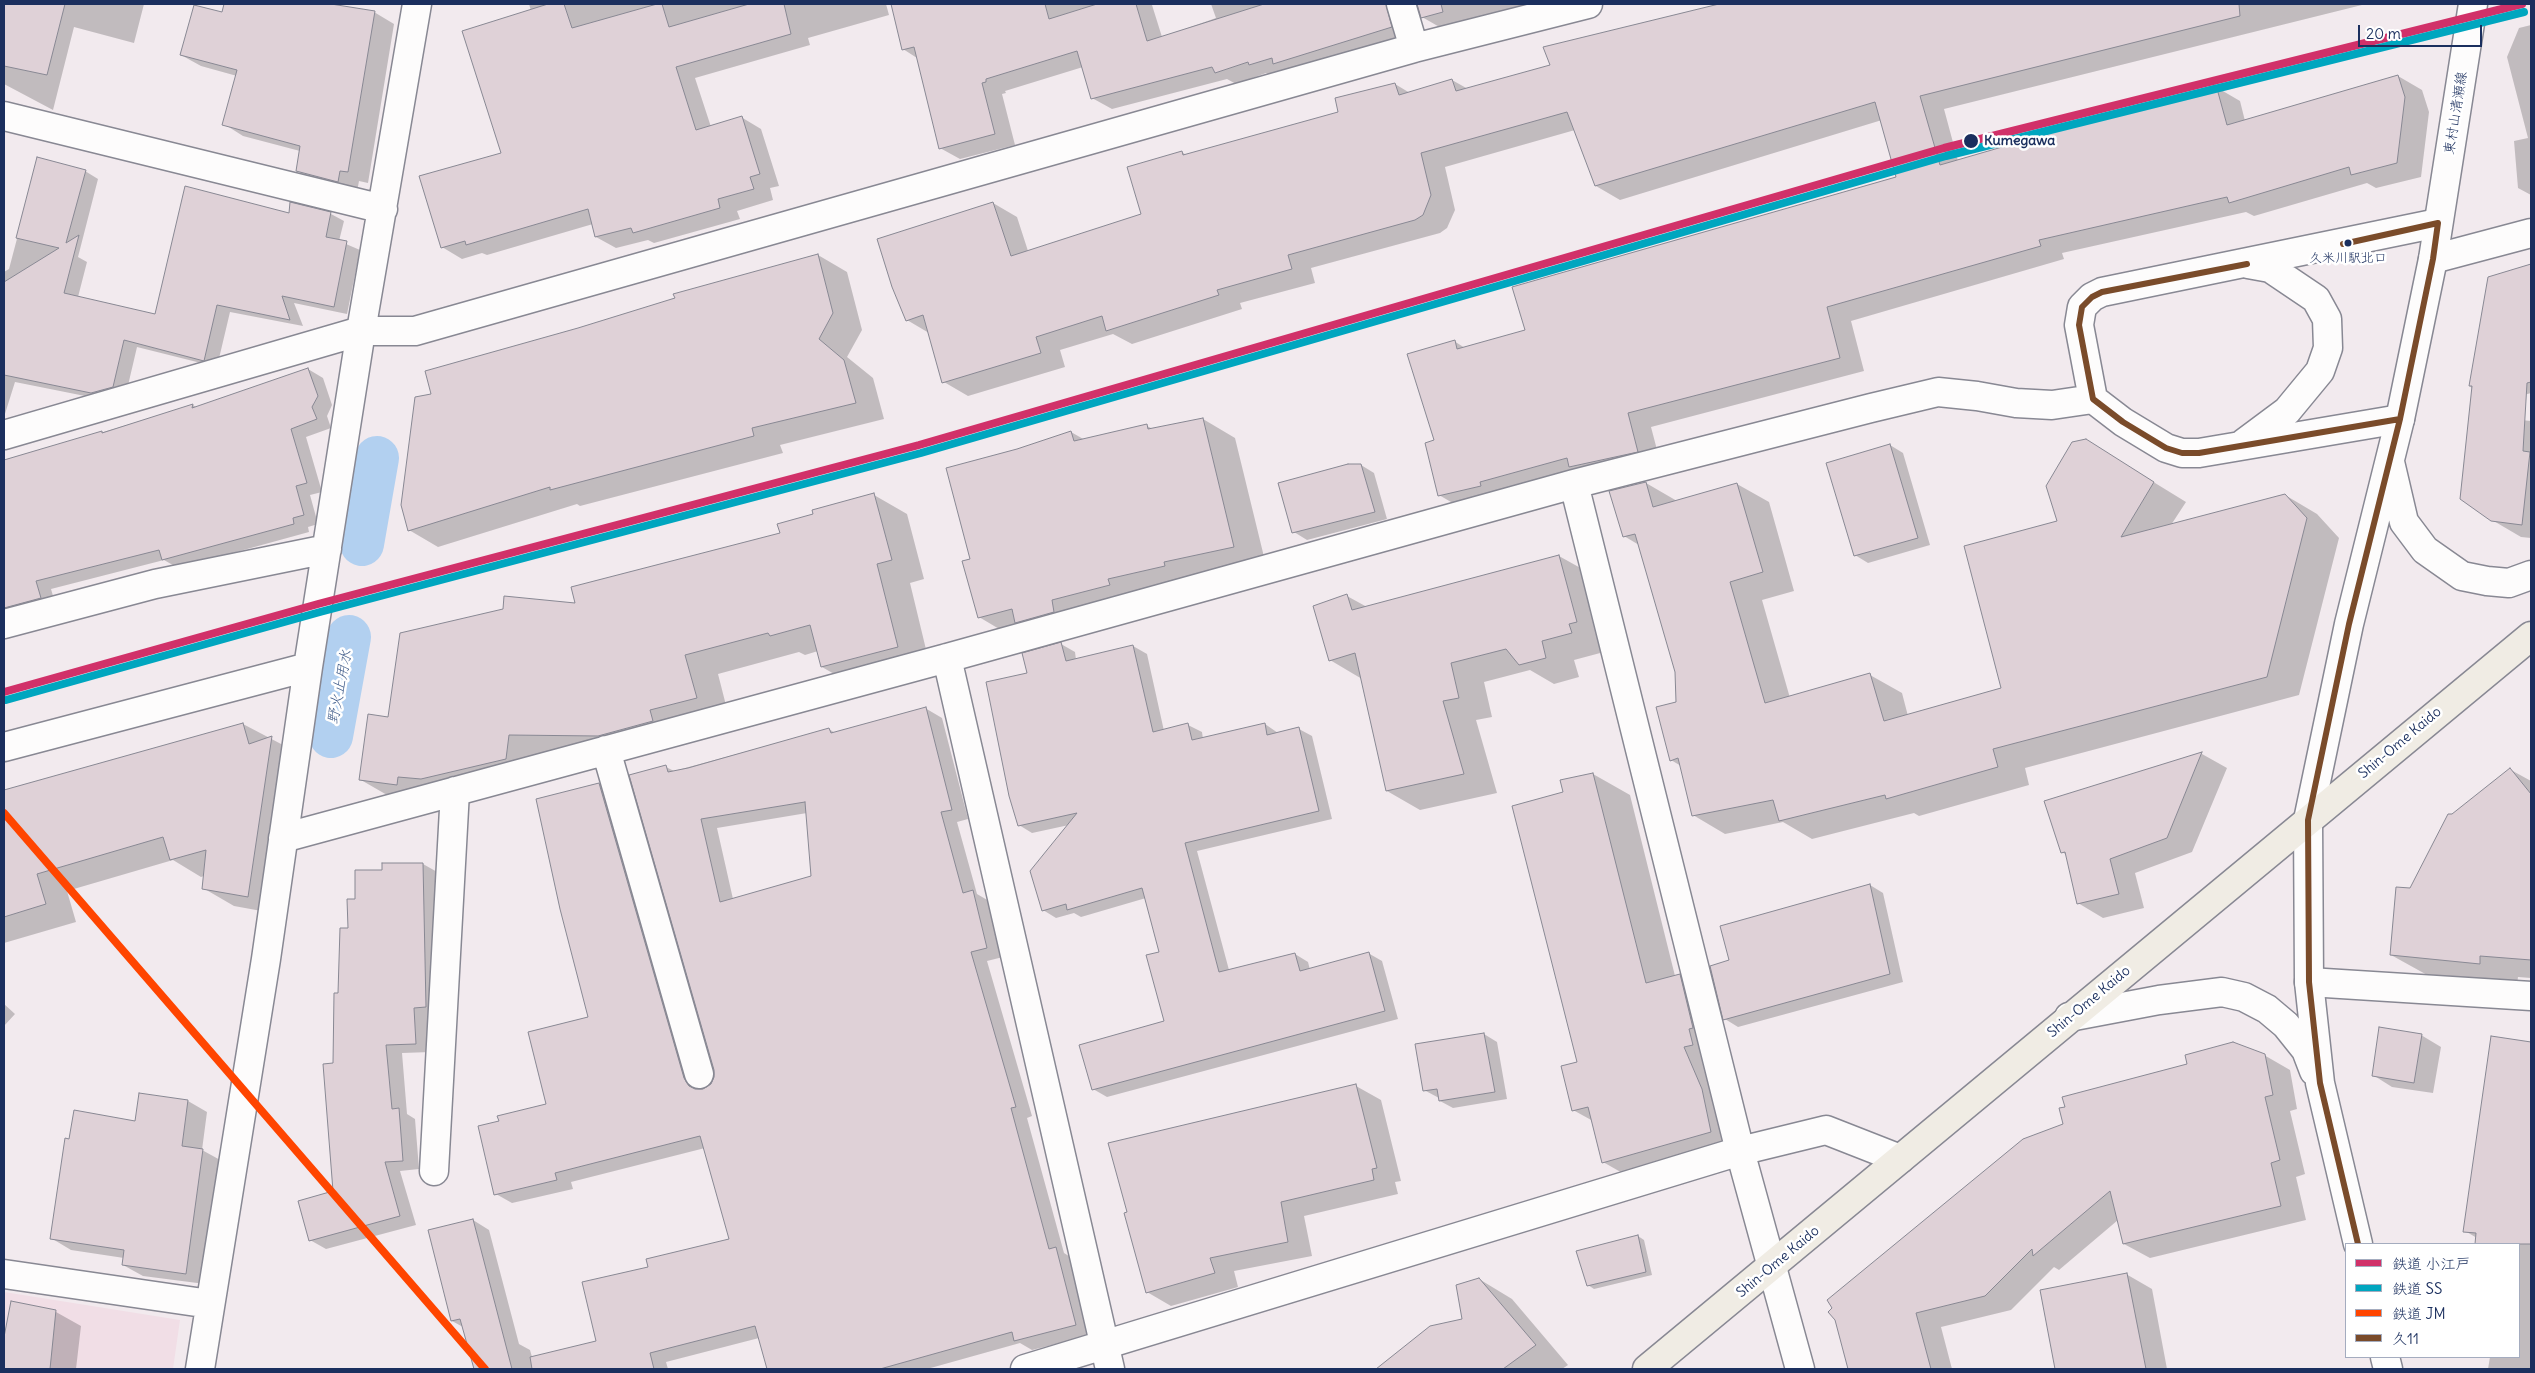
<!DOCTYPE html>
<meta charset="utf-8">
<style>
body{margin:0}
#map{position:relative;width:2535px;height:1373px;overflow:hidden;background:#f2eaee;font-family:Delius,"Klee One",sans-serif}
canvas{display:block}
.frame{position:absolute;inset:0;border:5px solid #1b2f5e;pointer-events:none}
.legend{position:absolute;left:2345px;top:1243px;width:175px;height:115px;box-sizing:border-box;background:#fff;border:1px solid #a4acbf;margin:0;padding:6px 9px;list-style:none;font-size:15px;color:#1b2f5e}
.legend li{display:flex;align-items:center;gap:10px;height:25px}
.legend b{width:25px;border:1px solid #a4acbf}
.scale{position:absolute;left:2358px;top:25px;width:124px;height:22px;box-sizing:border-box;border:2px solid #1b2f5e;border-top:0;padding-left:6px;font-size:15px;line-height:18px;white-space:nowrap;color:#1b2f5e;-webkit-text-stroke:4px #fff;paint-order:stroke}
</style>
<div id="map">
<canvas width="2535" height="1373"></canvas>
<div class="frame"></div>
<ul class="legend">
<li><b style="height:6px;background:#d13169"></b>鉄道 小江戸</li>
<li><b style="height:6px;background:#00a6bf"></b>鉄道 SS</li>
<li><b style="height:6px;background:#ff4500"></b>鉄道 JM</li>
<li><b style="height:6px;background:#7a4b2a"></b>久11</li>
</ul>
<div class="scale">20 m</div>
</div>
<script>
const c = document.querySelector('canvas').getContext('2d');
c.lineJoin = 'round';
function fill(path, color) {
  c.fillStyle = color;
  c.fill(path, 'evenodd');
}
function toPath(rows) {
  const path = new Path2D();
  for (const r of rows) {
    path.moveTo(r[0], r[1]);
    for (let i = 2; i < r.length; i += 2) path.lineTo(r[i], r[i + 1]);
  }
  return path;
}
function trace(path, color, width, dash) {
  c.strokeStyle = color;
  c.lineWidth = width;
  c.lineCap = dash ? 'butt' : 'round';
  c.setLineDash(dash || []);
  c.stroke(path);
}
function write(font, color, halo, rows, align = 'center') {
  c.font = font + ' Delius,"Klee One",sans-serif';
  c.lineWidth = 5;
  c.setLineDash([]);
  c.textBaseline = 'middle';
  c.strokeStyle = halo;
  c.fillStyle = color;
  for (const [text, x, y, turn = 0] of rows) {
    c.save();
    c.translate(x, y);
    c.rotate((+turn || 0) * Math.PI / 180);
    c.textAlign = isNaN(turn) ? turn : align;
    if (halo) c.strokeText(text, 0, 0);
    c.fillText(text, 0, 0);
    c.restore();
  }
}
fill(toPath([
 [4,1292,180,1320,173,1369,4,1369]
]), '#f1dee6');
fill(toPath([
 [4,4,144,4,134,43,74,27,53,110,4,84],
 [225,4,324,4,374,12,394,24,368,183,359,181,357,192,317,182,297,171,300,151,243,136,224,124,237,76,201,66,181,55,223,14],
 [529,4,886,4,889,15,808,38,810,45,695,78,711,127,741,117,761,129,779,186,770,188,773,200,737,211,740,219,654,243,648,240,616,248,596,237,593,224,487,255,482,253,462,259,442,247,502,153,531,11],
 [963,4,1149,4,1152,5,1162,37,1216,18,1211,4,1411,4,1411,39,1270,75,1266,73,1236,84,1227,79,1112,109,1092,98,1083,67,1005,91,1006,93,1002,94,1015,145,960,159,940,148,917,58,903,49,896,21],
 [1417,4,1527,4,1443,29,1422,17],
 [1724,4,2366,4,1944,109,1958,161,2216,87,2240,101,2245,121,2398,76,2422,90,2429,112,2421,177,2376,188,2367,183,2254,216,2246,212,2062,253,2064,259,1851,321,1864,371,1651,427,1661,465,1463,509,1439,495,1435,441,1454,341,1465,348,1526,331,1897,178,1882,120,1620,200,1596,186,1575,130,1445,167,1455,210,1447,228,1440,233,1311,268,1315,283,1240,303,1242,309,1132,344,1113,334,1060,350,1065,367,968,396,944,382,929,333,907,320,993,203,1017,217,1028,251,1142,215,1182,152,1186,155,1340,113,1395,84,1410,93,1452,80,1468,89,1552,66,1545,48],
 [2531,25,2531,195,2518,188,2514,141,2528,138,2507,57,2519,28],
 [38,159,85,171,98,179,78,257,87,262,78,297,156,316,290,215,331,214,344,221,339,241,360,250,347,314,294,303,303,326,230,312,217,367,137,347,126,394,105,400,15,382,4,417,4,272,9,269],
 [818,255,847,272,862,330,847,357,873,378,884,419,780,445,783,453,580,506,577,504,438,547,409,530,433,395,579,330],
 [2531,265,2531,393,2485,406,2470,386,2489,278],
 [308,369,323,378,332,405,327,416,331,428,306,437,322,492,310,495,318,524,308,527,309,532,178,568,164,560,51,589,56,606,4,621,4,462,193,405,197,408],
 [2470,415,2531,421,2531,538,2521,537,2492,520],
 [1203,419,1235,438,1266,565,1011,636,979,617,972,560,1017,450,1071,432,1085,440,1147,426,1153,429],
 [2085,440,2186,502,2171,525,2285,495,2317,514,2339,538,2299,695,2025,768,2029,785,1919,816,1914,813,1812,839,1783,822,1725,834,1693,815,1681,766,1671,760,1678,703,1676,672,1639,545,1624,536,1646,483,1677,501,1737,484,1769,502,1794,591,1762,600,1790,698,1870,675,1902,693,1908,716,2002,689],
 [1890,445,1903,453,1930,545,1868,563,1855,555],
 [1361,465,1374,473,1387,519,1307,540,1294,532],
 [874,495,907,514,924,579,910,583,930,666,855,686,822,667,818,651,805,655,799,652,718,674,729,717,632,755,542,753,539,778,394,799,361,780,389,719,577,604,781,534,815,515],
 [1559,556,1593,575,1604,652,1574,660,1579,677,1554,684,1530,670,1484,682,1492,717,1476,720,1497,793,1420,810,1387,791,1362,679,1330,660,1347,596,1367,607],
 [1061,644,1075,652,1076,660,1133,646,1147,654,1164,731,1188,725,1202,732,1203,739,1265,724,1278,733,1299,729,1312,736,1332,819,1197,851,1229,970,1295,954,1308,962,1310,970,1368,953,1382,961,1398,1019,1107,1097,1093,1089,1165,1022,1160,953,1146,898,1081,917,1074,913,1056,918,1043,910,1069,825,1032,833,1019,825,1028,674],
 [925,708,942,718,968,819,957,822,977,894,989,901,1003,957,987,961,1032,1116,1027,1118,1064,1253,1072,1258,1092,1335,1032,1350,1020,1343,927,1369,768,1369,759,1338,666,1362,668,1369,475,1369,463,1327,452,1321,473,1220,489,1230,519,1344,530,1350,532,1357,598,1342,650,1268,731,1240,705,1148,571,1182,573,1189,512,1203,496,1194,500,1122,547,1105,590,1018,599,784,615,794,701,1090,711,1085,715,1078,666,767,674,771,829,729,835,733],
 [807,813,812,877,733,899,717,828],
 [243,724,302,755,278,914,234,906,203,888,204,876,201,877,173,860,67,891,76,922,4,943,4,815],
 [2202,754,2227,768,2192,852,2135,873,2144,908,2103,918,2078,903,2067,855,2062,852,2045,802],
 [2511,770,2531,781,2531,978,2518,977,2517,985,2429,976,2391,955,2411,889,2453,815],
 [1593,774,1630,795,1675,976,1680,975,1716,996,1729,1049,1725,1050,1747,1153,1640,1183,1603,1162,1593,1121,1573,1110,1578,1063,1565,793],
 [423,864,439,873,431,1052,402,1053,407,1114,415,1119,419,1169,400,1171,416,1225,326,1249,310,1240,334,1192,334,1064,340,994,349,929,356,900,383,871],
 [1870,885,1883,893,1903,982,1738,1027,1725,1019,1730,961],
 [4,1004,15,1014,4,1026],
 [1484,1034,1497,1042,1507,1099,1453,1108,1440,1101,1439,1098,1424,1090],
 [2421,1035,2441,1047,2433,1093,2392,1087,2373,1075],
 [2492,1038,2531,1043,2531,1369,2488,1369,2490,1357,2519,1357,2519,1244,2476,1244,2477,1238,2465,1231],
 [2264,1055,2290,1070,2297,1109,2290,1111,2305,1174,2296,1177,2306,1220,2150,1258,2124,1244,2118,1220,2059,1270,2054,1267,2011,1310,1941,1327,1952,1369,1849,1369,1836,1319],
 [1356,1086,1381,1100,1401,1181,1395,1182,1398,1194,1304,1216,1312,1256,1234,1271,1238,1287,1171,1306,1147,1292],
 [188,1101,207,1112,202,1150,222,1161,205,1284,143,1276,123,1265,124,1258,71,1250,51,1238,70,1140,136,1123],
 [1638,1236,1644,1240,1652,1275,1594,1289,1588,1285],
 [2126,1274,2152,1289,2167,1369,2056,1369,2041,1291],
 [1479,1279,1512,1299,1568,1365,1562,1369,1378,1369,1431,1327,1463,1320],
 [12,1303,56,1312,81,1326,76,1369,4,1369,4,1344]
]), '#0003');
trace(toPath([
 [362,544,377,458],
 [331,736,349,637]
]), '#b2d0f0', 44);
const building = toPath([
 [4,4,65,4,47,75,4,66,4,4],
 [224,4,331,4,375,11,348,172,340,171,338,182,296,171,300,146,222,125,237,70,180,55,194,5,222,12,224,4],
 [548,4,564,4,572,28,657,4,662,4,669,27,749,4,784,4,791,34,676,67,696,130,742,116,760,174,750,177,754,189,718,199,720,208,633,233,631,228,595,237,588,209,466,245,465,241,441,248,419,176,501,153,462,31,548,4],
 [891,4,1045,4,1049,19,1097,4,1136,4,1147,41,1264,4,1386,4,1392,27,1273,64,1272,58,1249,65,1248,62,1215,73,1212,67,1091,99,1077,51,986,79,986,82,982,83,995,134,939,149,914,47,902,50,891,4],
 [1417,4,1441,4,1443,12,1421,18,1417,4],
 [1719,4,2239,4,2240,16,1920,96,1940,165,2216,85,2227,125,2398,75,2405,97,2397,163,2351,175,2349,167,2229,203,2227,197,2039,240,2041,246,1827,307,1840,358,1628,413,1638,452,1569,467,1567,458,1480,482,1481,486,1438,496,1425,443,1434,440,1407,354,1455,340,1457,349,1525,330,1512,287,1896,177,1875,102,1595,186,1567,112,1421,153,1431,195,1423,215,1415,220,1288,255,1292,269,1217,290,1219,295,1106,331,1102,316,1036,337,1041,353,942,383,923,315,906,321,892,287,877,239,993,202,1011,256,1141,214,1127,167,1182,151,1183,155,1338,112,1335,98,1395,83,1399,95,1452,79,1456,91,1550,65,1543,47,1719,4],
 [37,157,86,170,66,243,79,235,64,293,155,314,185,186,289,213,290,202,331,212,326,237,347,241,334,307,282,296,290,320,217,305,204,361,124,340,113,387,91,393,4,375,4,282,59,248,16,238,37,157],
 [818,254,833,313,819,339,844,360,856,403,752,428,754,436,550,490,550,487,408,531,401,505,415,397,431,394,425,371,578,328,675,298,673,294,818,254],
 [2531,264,2531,382,2527,383,2523,451,2530,452,2522,525,2491,521,2460,499,2472,386,2469,386,2488,277,2531,264],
 [308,368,318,396,312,407,317,419,291,429,307,483,296,486,304,515,293,518,294,524,162,560,159,550,36,581,41,598,4,608,4,460,102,431,102,433,193,404,192,408,308,368],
 [1203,418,1234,547,1164,562,1165,566,1108,579,1110,585,1052,600,1054,612,1015,623,1012,609,978,618,962,561,970,559,946,468,1017,449,1071,431,1074,441,1147,424,1148,429,1203,418],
 [2086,439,2154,482,2121,537,2285,494,2307,518,2267,677,1993,749,1998,767,1886,799,1885,795,1779,821,1773,800,1692,816,1678,758,1670,761,1656,707,1676,702,1675,672,1635,534,1623,537,1609,491,1646,482,1653,507,1737,483,1763,572,1730,582,1765,703,1870,673,1884,721,2001,688,1964,546,2057,521,2046,486,2072,442,2086,439],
 [1890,444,1918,538,1854,556,1826,463,1890,444],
 [1348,464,1361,464,1375,512,1292,533,1278,483,1348,464],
 [874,493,892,560,877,564,898,647,821,667,810,625,770,636,768,633,685,655,697,698,650,710,653,721,598,736,509,735,506,759,421,779,398,777,397,785,359,780,368,714,388,717,400,633,503,609,504,596,575,603,571,587,780,533,777,524,813,514,812,510,874,493],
 [1559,555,1577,622,1569,624,1572,633,1542,641,1546,658,1519,665,1506,649,1451,663,1459,698,1443,701,1464,774,1386,791,1355,653,1329,661,1313,606,1347,594,1352,610,1559,555],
 [1061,642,1066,661,1133,645,1153,732,1188,723,1192,740,1265,723,1267,735,1299,727,1319,811,1185,843,1219,972,1295,953,1300,971,1369,952,1385,1011,1092,1090,1079,1045,1164,1021,1146,955,1159,952,1142,888,1067,910,1066,904,1042,911,1030,871,1077,813,1018,826,1009,796,986,682,1027,673,1022,653,1061,642],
 [926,707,952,810,941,812,963,893,973,890,987,948,971,952,1016,1107,1011,1108,1049,1249,1056,1247,1076,1325,1014,1341,1012,1332,880,1369,767,1369,755,1326,650,1353,654,1369,532,1369,530,1357,596,1341,582,1282,648,1267,646,1259,729,1239,700,1136,555,1173,557,1180,494,1195,478,1126,499,1121,497,1116,546,1104,528,1032,588,1017,560,909,536,799,599,783,684,1078,689,1086,695,1089,703,1089,711,1084,714,1077,714,1070,629,775,666,765,668,772,688,768,829,728,831,733,926,707],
 [805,802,811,876,720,902,701,819,805,802],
 [243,723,249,744,272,736,248,897,202,889,206,850,170,860,163,837,37,874,46,904,4,917,4,790,243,723],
 [2202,752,2167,838,2110,859,2119,894,2077,904,2065,852,2061,853,2044,801,2202,752],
 [2510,768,2531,794,2531,960,2480,956,2480,964,2390,955,2396,887,2410,888,2448,814,2452,814,2510,768],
 [1593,773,1646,983,1680,974,1693,1028,1689,1029,1693,1045,1684,1047,1702,1089,1711,1132,1602,1163,1588,1107,1572,1111,1561,1066,1577,1062,1512,806,1563,792,1560,780,1593,773],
 [382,863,423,863,426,1007,414,1008,416,1044,386,1045,392,1109,399,1108,403,1161,385,1162,400,1216,309,1241,298,1201,333,1191,323,1064,333,1063,334,993,338,993,340,928,348,928,347,899,355,899,355,870,382,870,382,863],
 [1870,884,1890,974,1723,1020,1710,966,1729,960,1720,926,1870,884],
 [2379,1027,2422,1034,2414,1083,2372,1076,2379,1027],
 [1484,1033,1495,1092,1439,1101,1437,1089,1423,1091,1415,1044,1484,1033],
 [2491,1036,2531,1042,2531,1244,2475,1244,2476,1233,2463,1232,2491,1036],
 [2233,1042,2265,1054,2273,1095,2265,1097,2280,1160,2271,1163,2281,1206,2123,1244,2110,1191,2033,1256,2032,1249,1985,1296,1916,1313,1931,1369,1848,1369,1835,1320,1828,1312,1832,1308,1827,1300,2023,1139,2063,1124,2059,1108,2065,1107,2062,1097,2187,1064,2185,1055,2233,1042],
 [1356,1084,1377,1168,1372,1169,1374,1180,1281,1202,1288,1242,1210,1258,1215,1273,1146,1293,1124,1213,1127,1212,1108,1143,1356,1084],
 [139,1093,188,1100,182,1146,203,1149,186,1274,122,1265,124,1250,50,1239,65,1138,69,1139,74,1110,135,1121,139,1093],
 [473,1219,512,1369,474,1369,460,1319,451,1321,428,1230,473,1219],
 [1638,1235,1646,1272,1587,1286,1576,1251,1638,1235],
 [2127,1273,2146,1369,2055,1369,2040,1290,2127,1273],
 [1479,1278,1536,1345,1503,1369,1376,1369,1430,1326,1462,1319,1456,1285,1479,1278],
 [11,1301,56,1310,50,1369,4,1369,4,1337,11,1301]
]);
fill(building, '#dfd1d7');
trace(building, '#888893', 1);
const minor = toPath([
 [1401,4,1414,48],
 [4,116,383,209],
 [2433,259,2531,233],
 [2400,419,2199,453,2182,453,2166,448,2123,422,2093,399,2079,325,2082,307,2092,297,2102,292,2438,223],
 [4,435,361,331,415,331,1414,48,1588,4],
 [2244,443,2287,411,2320,371,2328,348,2327,319,2316,299,2270,268,2248,264],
 [1574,484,1740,1151,1800,1369],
 [4,624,155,584,327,549],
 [947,658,1110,1369],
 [4,747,308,667],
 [606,750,699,1074],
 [283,838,947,658,1574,484,1871,408,1938,392,1977,396,2016,403,2052,405,2093,399],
 [434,1171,455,791],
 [4,1274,210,1304],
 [200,1369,266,959,308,667,361,331,417,4],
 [1025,1369,1740,1151,1826,1130,1900,1159]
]);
const tertiary = toPath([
 [2309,982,2531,996]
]);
const secondary = toPath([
 [2390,462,2404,522,2425,550,2462,576,2487,581,2509,583,2531,575],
 [2069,1017,2159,1000,2222,992,2244,997,2267,1009,2286,1025,2306,1050,2314,1071],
 [2358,1244,2320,1083,2309,982,2308,820,2349,624,2400,419,2433,259,2473,4],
 [2385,1357,2388,1369]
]);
const primary = toPath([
 [1647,1369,2531,636]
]);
trace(minor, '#888893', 31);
trace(tertiary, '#888893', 31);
trace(secondary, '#888893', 31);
trace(primary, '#888893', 31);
trace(minor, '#fdfcfc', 28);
trace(tertiary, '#fdfcfc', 28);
trace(secondary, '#fdfcfc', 28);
trace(primary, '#f0ece4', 28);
trace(toPath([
 [2343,244,2438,223,2433,259,2400,419,2349,624,2308,820,2309,982,2320,1083,2358,1244],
 [2247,264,2102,292,2092,297,2082,307,2079,325,2093,399,2123,422,2166,448,2182,453,2199,453,2400,419]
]), '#7a4b2a', 6);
trace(toPath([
 [4,692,318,604,919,445,1944,148,2522,4]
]), '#d13169', 8);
trace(toPath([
 [6,700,320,612,921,453,1946,156,2524,12]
]), '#00a6bf', 8);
trace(toPath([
 [4,813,485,1369]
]), '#ff4500', 8);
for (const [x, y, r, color] of [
 [1971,141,8,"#1b2f5e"],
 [2348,243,4.5,"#1b2f5e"]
]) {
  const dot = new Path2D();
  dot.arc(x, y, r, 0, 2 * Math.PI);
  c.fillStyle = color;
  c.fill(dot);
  trace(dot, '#fff', 2);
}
write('13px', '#1b2f5e', '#fff', [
 ["久米川駅北口",2348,258]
]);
write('14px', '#1b2f5e', '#fff', [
 ["東村山清瀬線",2456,113,-81],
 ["Shin-Ome Kaido",2400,743,-40],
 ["Shin-Ome Kaido",2089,1002,-40],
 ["Shin-Ome Kaido",1778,1262,-40]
]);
write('bold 14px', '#1b2f5e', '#fff', [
 ["Kumegawa",1984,141]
], 'left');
write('italic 15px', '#405c8a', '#fff', [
 ["野火止用水",340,687,-79]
]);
</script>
